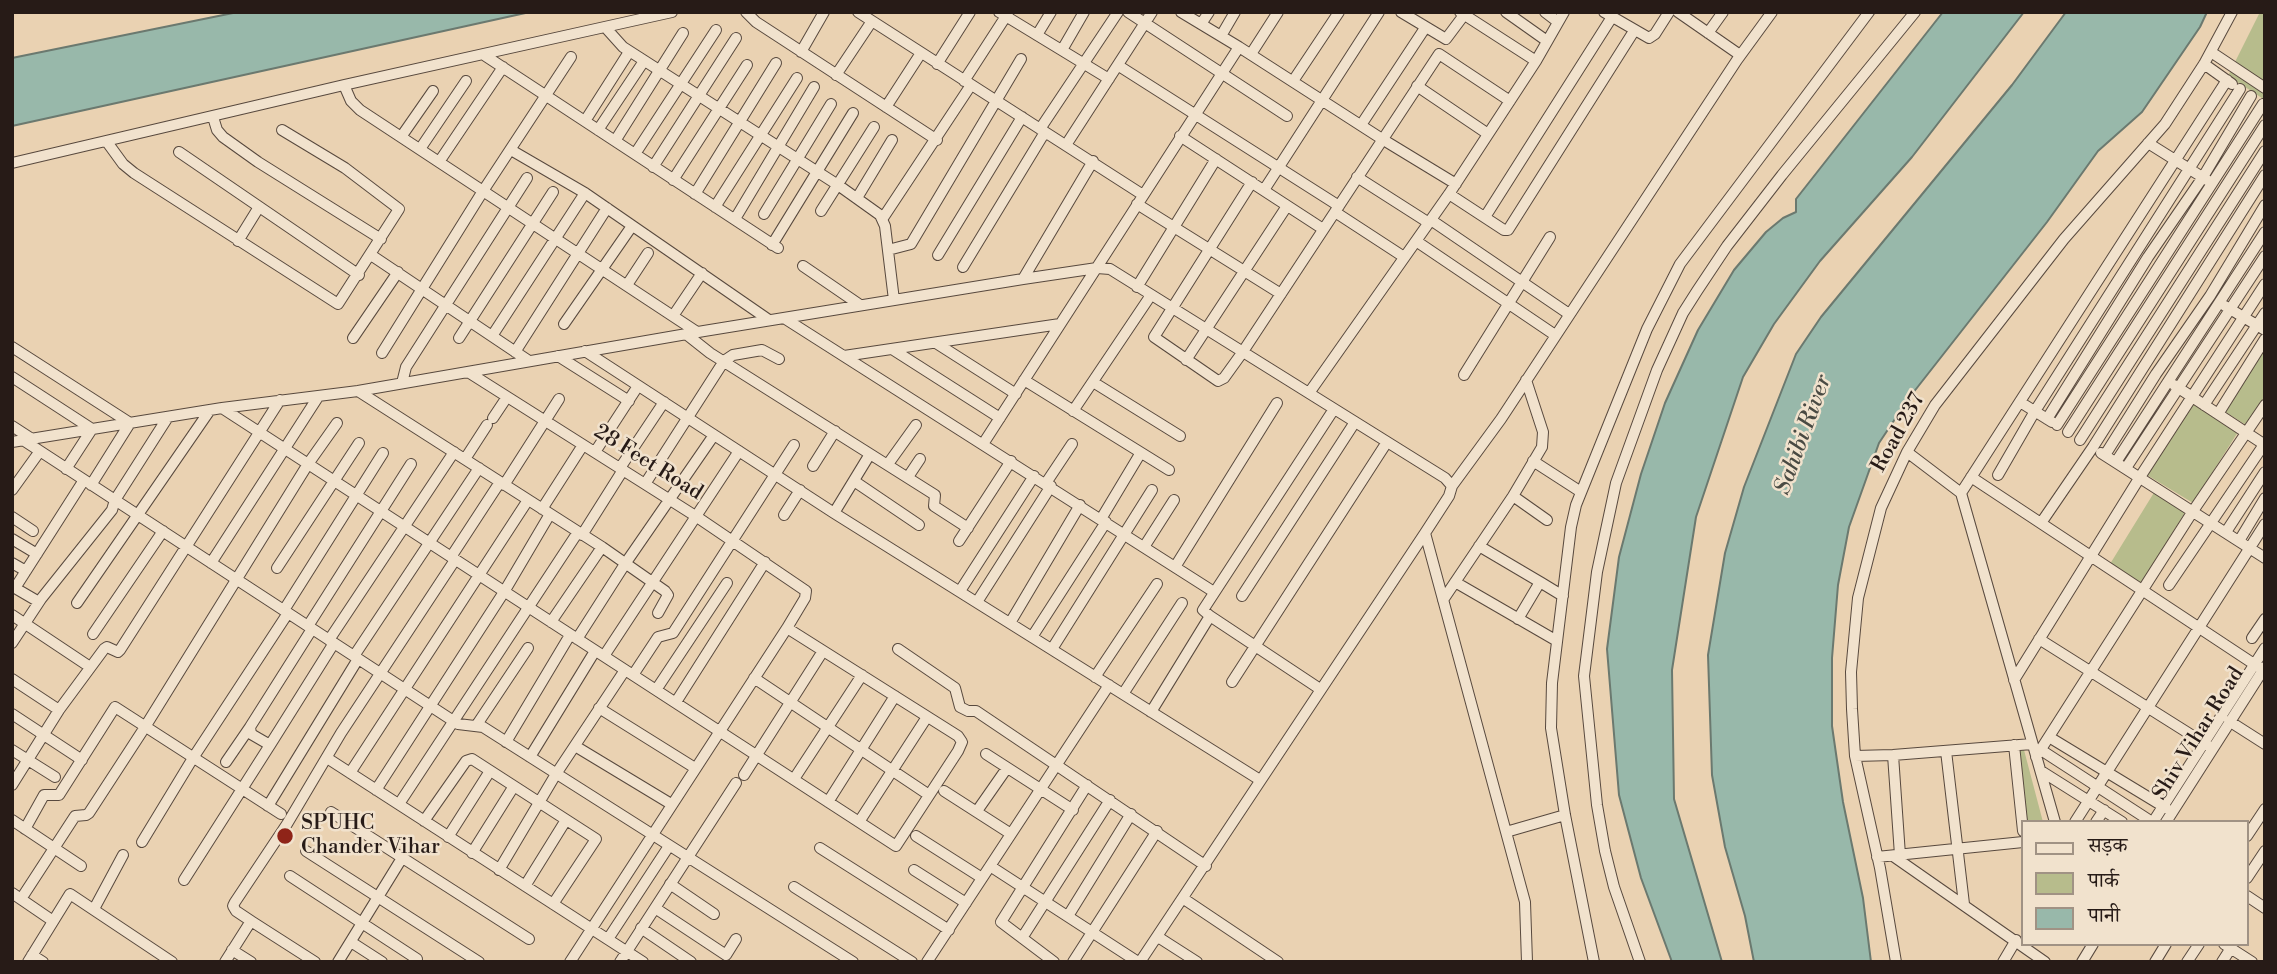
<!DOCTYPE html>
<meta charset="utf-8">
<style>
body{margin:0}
#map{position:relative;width:2277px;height:974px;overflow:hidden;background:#ead2b2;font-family:"Libre Bodoni","Noto Serif Devanagari",serif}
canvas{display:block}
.frame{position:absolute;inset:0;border:14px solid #271b17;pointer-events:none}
.legend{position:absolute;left:2021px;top:820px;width:228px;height:126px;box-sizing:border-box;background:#f1e2cd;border:2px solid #a09284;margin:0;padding:9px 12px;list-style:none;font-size:21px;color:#271b17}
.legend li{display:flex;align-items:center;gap:14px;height:35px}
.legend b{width:35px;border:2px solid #a09284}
</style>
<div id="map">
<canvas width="2277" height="974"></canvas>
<div class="frame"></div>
<ul class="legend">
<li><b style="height:9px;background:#f1e2cd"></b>सड़क</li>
<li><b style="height:19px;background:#b7bc8c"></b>पार्क</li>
<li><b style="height:19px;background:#98b8aa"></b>पानी</li>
</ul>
</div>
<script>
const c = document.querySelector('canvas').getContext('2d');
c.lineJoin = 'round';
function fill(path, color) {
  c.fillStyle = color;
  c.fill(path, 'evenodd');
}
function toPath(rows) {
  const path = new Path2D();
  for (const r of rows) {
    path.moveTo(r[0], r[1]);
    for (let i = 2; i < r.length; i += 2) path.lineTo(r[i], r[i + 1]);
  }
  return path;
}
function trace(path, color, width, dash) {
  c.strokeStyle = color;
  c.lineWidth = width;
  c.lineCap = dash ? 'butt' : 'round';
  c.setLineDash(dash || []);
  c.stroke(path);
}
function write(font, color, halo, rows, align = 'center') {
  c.font = font + ' "Libre Bodoni",serif';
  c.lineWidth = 5;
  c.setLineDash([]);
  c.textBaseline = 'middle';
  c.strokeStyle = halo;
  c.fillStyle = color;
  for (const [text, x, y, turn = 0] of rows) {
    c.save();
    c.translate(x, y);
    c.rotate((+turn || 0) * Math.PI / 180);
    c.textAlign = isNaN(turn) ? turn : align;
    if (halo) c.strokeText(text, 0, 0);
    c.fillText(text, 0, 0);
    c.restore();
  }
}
fill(toPath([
 [2260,12,2265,12,2265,100,2228,76],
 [2265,346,2265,396,2246,425,2224,411],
 [2192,403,2238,432,2193,503,2147,475],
 [2155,491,2186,511,2141,583,2110,564],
 [2024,750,2043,822,2027,822,2018,751]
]), '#b7bc8c');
const water = toPath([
 [238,12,530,12,12,126,12,58,238,12],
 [1943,12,2024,12,1912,157,1820,261,1774,324,1743,377,1696,517,1672,670,1674,799,1722,962,1672,962,1641,878,1619,795,1607,649,1619,557,1641,474,1665,403,1698,330,1734,270,1766,232,1783,218,1796,212,1796,199,1943,12],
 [2066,12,2207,12,2200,27,2142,112,2098,151,2047,222,1909,398,1879,443,1849,527,1838,585,1832,658,1832,726,1843,802,1863,898,1871,962,1754,962,1745,916,1725,847,1712,775,1708,655,1725,553,1744,487,1796,354,1821,317,2012,85,2066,12]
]);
fill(water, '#98b8aa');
trace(water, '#6b796f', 2);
const minor = toPath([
 [746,12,756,22,937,140],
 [858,12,1143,195],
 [999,12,1109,79],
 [1128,12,1287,116],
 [1181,12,1239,47,1382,139,1456,184],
 [1401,12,1446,39,1464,15],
 [1460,12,1536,61],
 [1506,12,1547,41],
 [1545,12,1558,22],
 [1604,12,1649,38,1655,34,1669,12],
 [1678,12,1740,55],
 [1201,24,1209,12],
 [605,27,623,47,838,185,880,215,885,226,894,300],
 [1708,33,1723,12],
 [1037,35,1051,12],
 [1221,36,1235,12],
 [1062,50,1084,12],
 [801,52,824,12],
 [2211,52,2265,88],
 [1251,54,1278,12],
 [484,55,778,248],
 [937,64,970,12],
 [2204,64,2232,84],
 [1119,66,1339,206],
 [836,75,872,21],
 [964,81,1008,13],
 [1293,81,1339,12],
 [344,85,351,101,360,110,697,332],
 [1417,86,1488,134],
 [886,107,921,53],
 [213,117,217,130,223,137,258,162,381,239],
 [585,121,629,52],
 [1361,125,1425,28],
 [1040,129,1118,12],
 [598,130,644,61],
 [1180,136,1323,229],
 [401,137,433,91],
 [615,141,683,33],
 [107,142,123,164,134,173,338,304,399,209,345,168,282,130],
 [2148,143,2207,180],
 [1066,145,1152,12],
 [420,149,466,81],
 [511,150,585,193,769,320],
 [179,152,359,275],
 [635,154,716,30],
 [439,162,503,67],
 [12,163,344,85,672,12],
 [653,167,736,38],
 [1357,177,1429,223],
 [673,180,747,65],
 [1252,182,1154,337,1218,381,1224,378,1242,353,1439,54,1510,101],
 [1264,190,1379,12],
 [695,194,776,63],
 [1449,194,1504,230,1508,230,1634,31],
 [857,198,892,140],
 [1137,204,1281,294],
 [715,207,797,78],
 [821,211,874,127],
 [1335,212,1404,257],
 [764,214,831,104],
 [1485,217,1612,17],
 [883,218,971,85],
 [735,219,814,87],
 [1431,220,1569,314],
 [238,241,259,207],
 [1416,241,1555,335],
 [772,245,853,113],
 [888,250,911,244,1021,59],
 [371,255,529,361],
 [938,255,1022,117],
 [803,266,860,305],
 [963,267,1045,132],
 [1023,279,1093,161],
 [627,285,648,253],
 [1137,287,1216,159],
 [2225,306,2265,330],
 [673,316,702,273],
 [784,318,1214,592],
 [564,324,632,226],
 [686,334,710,353,935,495,934,506,968,528],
 [492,336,585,193],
 [353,338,398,272],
 [459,338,553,192],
 [936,343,1016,394],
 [12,347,130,423],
 [892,349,1000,418],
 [585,351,834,513,1260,780],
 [515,352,607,208],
 [382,353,483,191,571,57],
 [558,356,629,401],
 [844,356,1060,324],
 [1186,360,1287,206],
 [468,372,697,517,806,591,805,598,787,628,570,962],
 [1464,375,1550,237],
 [12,377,92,429,66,469],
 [1024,380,1169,470],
 [1093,382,1180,436],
 [402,383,406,367,527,178],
 [2174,385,2265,445],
 [358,391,602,547,665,591,668,595,658,613],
 [1309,393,1449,194,1536,61,1564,12],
 [2020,402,2052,422],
 [2204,405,2265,313],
 [222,408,896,846,958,751,962,742,958,736,787,628],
 [1073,411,1151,295],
 [2218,414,2265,339],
 [493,418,507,397],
 [2047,419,2148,257,2203,177,2251,96],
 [2057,425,2263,104],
 [12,426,32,439],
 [2068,432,2265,125],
 [23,440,458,724,483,727,853,962],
 [2080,440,2265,151],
 [12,442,222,408,358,391,704,331,1023,279,1097,268,1110,269,1445,478,1452,486,1449,496,1425,533,1140,962],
 [983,444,1239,47],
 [595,452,638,386],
 [1907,452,1961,493,2055,822],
 [2101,453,2265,558],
 [2105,455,2156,374,2210,296,2265,205],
 [465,459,487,425],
 [1533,461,1581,492],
 [2116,462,2265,232],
 [888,464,916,425],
 [813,466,835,431],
 [620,468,664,402],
 [2126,468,2265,256],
 [1998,475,2035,411,2240,89],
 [908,477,920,459],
 [1971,477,2263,670],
 [854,481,919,525],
 [1046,483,1072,444],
 [645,484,724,361,733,355,762,350,779,359],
 [91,485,130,423],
 [504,485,559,399],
 [1452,486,1501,419,1737,60,1772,12],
 [12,490,40,451],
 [1961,493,2227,80],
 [1513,496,1547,520],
 [542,509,583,445],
 [834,513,870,454],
 [784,515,800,490],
 [12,517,33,531],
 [1101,519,1140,454],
 [2041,523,2093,447,2265,175],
 [2226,532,2265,472],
 [1425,533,1506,832],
 [582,535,623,470],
 [12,539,37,554],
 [959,541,1011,461],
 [2239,541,2265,498],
 [1479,546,1540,582],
 [1144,547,1174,500],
 [451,557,500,482],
 [12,563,26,571],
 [211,563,318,397],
 [1175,567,1277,403],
 [277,568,359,443],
 [1455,582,1557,641],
 [2169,585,2265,443],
 [960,591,1034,476],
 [1242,596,1355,422],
 [1443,600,1513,496,1542,447,1543,432,1526,380],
 [39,602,15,588,84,480],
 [977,602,1051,486],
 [77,603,210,410],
 [284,610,383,453],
 [12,615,90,667],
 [1518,619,1540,582,1563,596],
 [551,622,602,547],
 [1010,623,1080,505],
 [308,626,411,464],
 [93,634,163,531],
 [1032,637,1106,522],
 [2252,638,2265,619],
 [577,639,625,564,714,435],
 [2039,639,2212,748],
 [329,640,454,452],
 [12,643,41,599,112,510,115,500,168,417],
 [898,649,955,688,960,707,968,711,976,711,1206,866],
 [1052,649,1152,490],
 [354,656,479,468],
 [604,656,739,451],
 [633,675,658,637,673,633,794,445],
 [1095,677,1157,584],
 [754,678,929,795],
 [12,679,59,710,12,785],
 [2014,680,2140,477,2265,284],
 [1232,682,1387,442],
 [1320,689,1210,616,1203,610,1334,409],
 [656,690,727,583],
 [1123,694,1182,603],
 [676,702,765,562],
 [599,708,695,768],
 [59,710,104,649,107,647,118,652,120,650,280,400],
 [1151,712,1210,616],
 [12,714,82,760],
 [2229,721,2265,744],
 [476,726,528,648],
 [2049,737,2166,808],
 [506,742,570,635],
 [270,745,334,643],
 [2014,745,2023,831],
 [575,746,671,804],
 [12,750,55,777],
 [2041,750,2152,822],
 [1946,751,1964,904],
 [986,754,1073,810],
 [1893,755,1900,855],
 [1855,756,1893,755,2032,744],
 [530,757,595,651],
 [2036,757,2193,511,2265,405],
 [327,758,643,962],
 [226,762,250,727],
 [2041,771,2122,822],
 [350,773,528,500],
 [744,775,823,651],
 [794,779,862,675],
 [376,790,504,592,550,514],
 [944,791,1011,834],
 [828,802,895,696],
 [399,804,578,532],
 [268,806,358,659],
 [977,811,1007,768],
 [331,812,529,939],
 [12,820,81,866],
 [424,821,466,761,472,759,596,839,553,904],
 [859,822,927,717],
 [2075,822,2265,524],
 [2096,822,2104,810],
 [2153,822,2265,648],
 [2166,822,2265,667],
 [25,829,44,795,59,795,115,707,281,814],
 [916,836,982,878],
 [2247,836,2265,809],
 [448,837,490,771],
 [142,842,193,758,288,613],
 [820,848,949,930],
 [306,851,479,962],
 [472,853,514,786],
 [1893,856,2045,962],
 [1877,857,2023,842],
 [990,866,1138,962],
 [499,870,556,774,625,670],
 [914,870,966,903],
 [290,876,417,959],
 [2247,878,2265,851],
 [184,880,270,745,251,734,250,727,312,629],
 [670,884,714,914],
 [525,886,566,820],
 [794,887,912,962],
 [12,893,53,921],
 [2247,896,2265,908],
 [21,899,75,816,86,815,89,813,145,727,308,464,337,423],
 [1184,899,1278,962],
 [655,908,726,955,736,939],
 [94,909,123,855],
 [1068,916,1131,814],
 [251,921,236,911,233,906,235,902,287,824,341,733,455,560],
 [641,928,691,962],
 [1158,937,1197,962],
 [1022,938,1110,800],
 [608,939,669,846],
 [351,942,382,962],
 [2224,944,2252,962],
 [232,950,251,962],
 [32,955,43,962],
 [28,962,70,894,172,962],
 [225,962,251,921,315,962],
 [338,962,402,858],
 [620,962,736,783],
 [927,962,1109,685],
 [1054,962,1001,922,1087,785],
 [1073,962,1157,831],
 [1527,962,1525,902,1506,832,1565,815],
 [1594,962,1565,815,1551,728,1552,683,1571,527,1576,505,1647,329,1680,264,1869,12],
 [1640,962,1614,887,1605,851,1597,805,1584,676,1597,572,1616,483,1657,370,1683,313,1697,291,1727,246,1782,175,1915,12],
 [1896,962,1880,868,1855,756,1852,709,1851,672,1858,598,1881,508,1907,452,1935,405,2064,239,2165,124,2204,64,2232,12],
 [2003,962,2016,940],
 [2082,962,2093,944],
 [2155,962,2166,944],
 [2187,962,2199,944],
 [2222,962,2231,948]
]);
trace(minor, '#58493e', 12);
trace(minor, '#f1e2cd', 10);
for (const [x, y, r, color] of [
 [285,836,9,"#8f2418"]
]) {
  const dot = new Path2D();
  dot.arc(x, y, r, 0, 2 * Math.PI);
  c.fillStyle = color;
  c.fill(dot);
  trace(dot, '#f1e2cd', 2.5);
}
write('21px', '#271b17', '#f1e2cd', [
 ["Road 237",1899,433,-61],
 ["28 Feet Road",648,463,32],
 ["Shiv Vihar Road",2199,734,-58]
]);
write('21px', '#271b17', '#f1e2cd', [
 ["SPUHC",301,824],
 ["Chander Vihar",301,848]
], 'left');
write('italic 23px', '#494a43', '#f1e2cd', [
 ["Sahibi River",1804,435,-70]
]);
</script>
